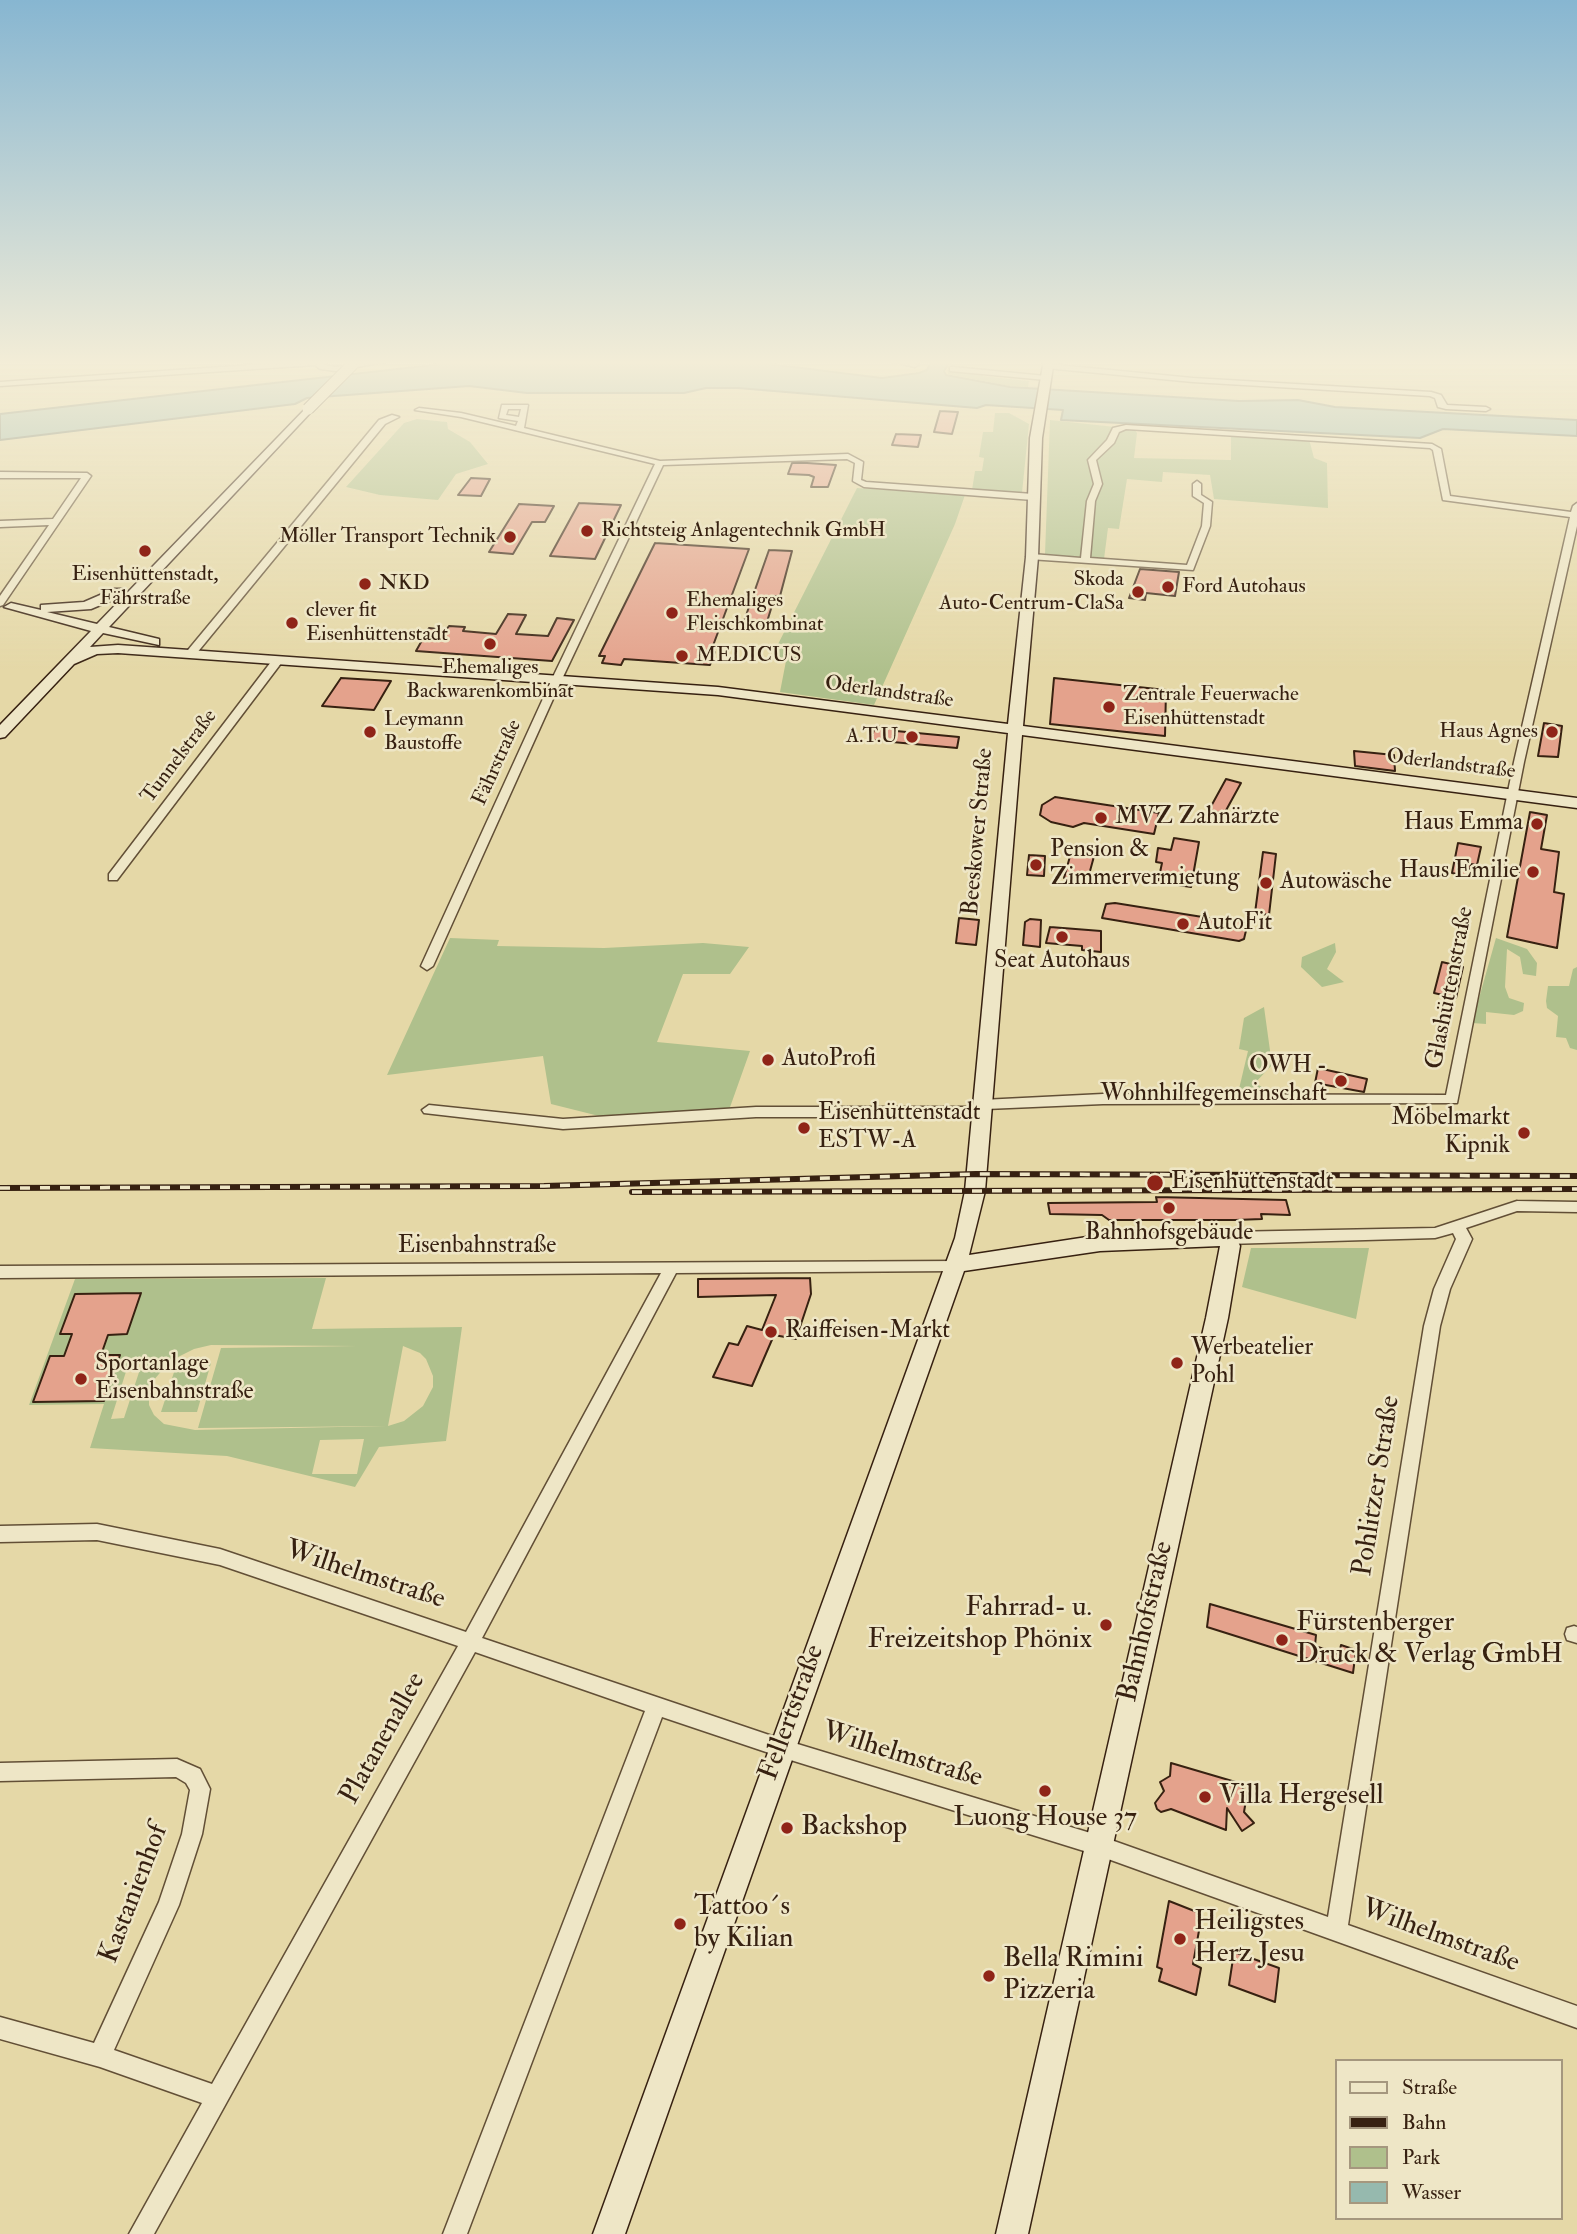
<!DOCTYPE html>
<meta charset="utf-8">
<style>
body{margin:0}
#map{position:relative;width:1577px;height:2234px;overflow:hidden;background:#e5d8a7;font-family:"IM FELL Double Pica",serif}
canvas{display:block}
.legend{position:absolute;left:1335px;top:2059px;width:228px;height:161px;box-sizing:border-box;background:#eee6c6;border:2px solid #a5977e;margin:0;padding:9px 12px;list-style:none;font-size:21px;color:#372111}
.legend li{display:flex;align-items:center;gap:14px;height:35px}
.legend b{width:35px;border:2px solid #a5977e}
</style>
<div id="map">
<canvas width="1577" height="2234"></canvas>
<ul class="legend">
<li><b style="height:9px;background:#eee6c6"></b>Straße</li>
<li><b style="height:9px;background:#372111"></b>Bahn</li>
<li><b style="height:19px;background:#afc08c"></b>Park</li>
<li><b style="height:19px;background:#96b9ae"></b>Wasser</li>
</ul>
</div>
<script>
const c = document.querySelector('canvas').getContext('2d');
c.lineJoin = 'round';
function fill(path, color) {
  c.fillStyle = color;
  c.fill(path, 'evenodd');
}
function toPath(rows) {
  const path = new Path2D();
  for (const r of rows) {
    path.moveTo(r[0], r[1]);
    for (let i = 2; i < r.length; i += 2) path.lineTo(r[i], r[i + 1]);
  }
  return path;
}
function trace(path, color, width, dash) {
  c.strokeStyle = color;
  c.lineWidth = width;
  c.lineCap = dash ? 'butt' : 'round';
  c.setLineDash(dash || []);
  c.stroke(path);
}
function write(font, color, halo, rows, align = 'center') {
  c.font = font + ' "IM FELL Double Pica",serif';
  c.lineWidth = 5;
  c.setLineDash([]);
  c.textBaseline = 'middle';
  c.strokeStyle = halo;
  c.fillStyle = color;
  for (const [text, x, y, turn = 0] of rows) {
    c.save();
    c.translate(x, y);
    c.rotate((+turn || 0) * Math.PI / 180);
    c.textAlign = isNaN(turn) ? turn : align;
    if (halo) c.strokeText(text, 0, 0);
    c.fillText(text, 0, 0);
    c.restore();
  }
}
fill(toPath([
 [947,370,983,373,983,376,1029,381,1028,387,1009,386,948,374],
 [995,413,1009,413,1029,424,1022,493,972,490,975,471,982,471,984,458,979,457,983,432,993,432],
 [417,419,447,422,448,429,470,442,488,464,456,474,438,500,380,495,346,487,404,423],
 [1050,420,1134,429,1137,433,1134,458,1231,460,1231,434,1309,439,1314,458,1327,463,1328,508,1214,499,1210,475,1163,472,1162,482,1127,479,1119,529,1108,528,1104,559,1045,554],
 [857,488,965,495,955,524,874,705,780,692,786,661,772,656],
 [450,938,499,940,497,946,604,948,703,943,749,947,730,974,683,974,657,1042,750,1051,729,1110,607,1118,551,1104,543,1056,387,1075],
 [1496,938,1527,949,1537,963,1536,976,1523,974,1520,957,1507,949,1505,987,1509,998,1524,1003,1523,1011,1514,1015,1486,1012,1486,1024,1472,1023],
 [1335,943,1336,952,1327,969,1344,982,1322,987,1301,967,1302,957],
 [1577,967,1577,1050,1570,1048,1566,1038,1556,1037,1558,1016,1547,1008,1546,1001,1548,986,1569,986,1573,969],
 [1264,1007,1272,1065,1255,1083,1267,1090,1265,1096,1244,1095,1239,1089,1248,1051,1239,1049,1244,1018],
 [1251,1248,1369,1248,1356,1319,1242,1287],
 [326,1278,312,1329,462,1327,446,1441,379,1447,355,1487,227,1456,90,1448,104,1404,29,1405,75,1279],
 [211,1345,357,1346,221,1348,198,1428,386,1426,195,1430,164,1424,154,1415,149,1405,149,1392,153,1381,170,1361,194,1349],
 [403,1346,420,1353,426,1359,433,1376,433,1387,423,1406,404,1421,388,1426],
 [130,1359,143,1360,124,1418,111,1419],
 [364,1439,357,1474,312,1474,320,1440],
 [177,1363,211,1363,197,1412,161,1412]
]), '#afc08c');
const water = toPath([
 [477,360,737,360,882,378,919,373,927,370,932,360,951,360,944,371,946,375,1010,387,1239,401,1298,400,1335,407,1577,420,1577,436,1443,429,1420,438,1061,420,1063,410,986,405,977,408,738,388,706,388,684,393,527,393,469,386,307,398,295,404,0,440,0,414,477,360]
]);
fill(water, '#96b9ae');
trace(water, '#707c6f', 2);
const building = toPath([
 [940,411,958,412,952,434,934,432,940,411],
 [896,434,921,435,918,447,892,445,896,434],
 [792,463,807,463,836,465,828,487,811,487,814,477,809,475,788,474,792,463],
 [471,478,490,479,481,496,458,495,471,478],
 [579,503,621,505,595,559,550,556,579,503],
 [519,504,554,506,545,522,532,522,513,554,489,552,519,504],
 [655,543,749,549,711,651,715,652,710,665,624,659,621,665,602,663,605,656,599,656,655,543],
 [769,550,792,551,780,596,775,596,766,625,743,624,769,550],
 [1140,569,1179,572,1175,596,1146,593,1145,600,1129,598,1140,569],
 [508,614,526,615,516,634,548,636,557,618,574,620,552,661,416,651,429,628,446,630,449,626,465,627,463,631,496,634,508,614],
 [341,678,391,681,374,710,322,706,341,678],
 [1054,678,1166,690,1165,736,1050,724,1054,678],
 [1544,723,1562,726,1558,757,1538,756,1544,723],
 [875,726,897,728,896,731,959,737,957,748,871,740,875,726],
 [1354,751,1394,755,1395,771,1355,766,1354,751],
 [1226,779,1241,783,1224,814,1209,810,1226,779],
 [1055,797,1159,813,1154,834,1084,823,1073,827,1051,822,1040,815,1042,805,1055,797],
 [1530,812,1547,815,1541,849,1559,852,1554,892,1564,894,1557,948,1507,937,1530,812],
 [1174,838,1199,842,1191,887,1158,882,1162,863,1156,862,1158,848,1171,850,1174,838],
 [1458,843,1481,847,1477,865,1471,864,1468,876,1452,873,1458,843],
 [1078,846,1096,849,1087,882,1064,878,1072,849,1077,850,1078,846],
 [1263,852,1276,854,1269,915,1255,913,1263,852],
 [1029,855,1045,856,1044,876,1027,875,1029,855],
 [1115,903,1215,919,1248,922,1244,939,1239,941,1102,918,1106,904,1115,903],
 [959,918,979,920,976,945,956,943,959,918],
 [1030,919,1041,920,1040,947,1023,945,1025,922,1030,919],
 [1050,927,1101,931,1101,952,1082,950,1082,946,1046,943,1050,927],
 [1442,962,1463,967,1456,998,1434,993,1442,962],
 [1318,1068,1367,1079,1364,1092,1315,1083,1318,1068],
 [1156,1197,1286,1200,1290,1215,1261,1214,1262,1219,1235,1220,1109,1220,1102,1215,1050,1214,1048,1203,1157,1202,1156,1197],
 [810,1278,811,1294,796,1339,774,1335,752,1386,713,1377,729,1343,738,1345,747,1326,762,1330,776,1295,698,1297,698,1279,810,1278],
 [141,1293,127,1334,108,1335,101,1355,120,1355,104,1401,33,1402,50,1356,64,1356,72,1334,60,1334,75,1294,141,1293],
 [1210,1604,1316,1635,1315,1646,1339,1654,1341,1645,1356,1650,1353,1673,1207,1627,1210,1604],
 [1171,1763,1239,1783,1247,1794,1244,1812,1254,1823,1242,1831,1227,1808,1226,1830,1171,1809,1161,1812,1157,1809,1155,1803,1164,1791,1160,1782,1170,1776,1171,1763],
 [1169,1901,1202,1914,1193,1964,1201,1968,1196,1995,1159,1981,1162,1969,1157,1967,1169,1901],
 [1234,1952,1279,1968,1275,2002,1229,1985,1234,1952]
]);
fill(building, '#e4a28c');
trace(building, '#372111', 2);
const street = toPath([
 [324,360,322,363,325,365,336,367,379,360,394,360,336,371,320,369,315,365,0,386,0,382,324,360],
 [886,360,899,360,919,365,915,367,886,360],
 [1048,364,1193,378,1431,392,1441,395,1447,405,1486,407,1490,409,1486,411,1446,409,1438,407,1435,398,1430,396,1193,382,1045,368,1044,366,1048,364],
 [953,367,1046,376,1050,378,1046,380,950,371,950,367,953,367],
 [502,405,528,405,524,428,660,461,848,454,863,462,861,480,866,482,1033,494,1037,497,1033,500,864,487,853,481,855,463,847,459,663,465,562,679,433,966,427,970,421,966,552,679,655,464,461,417,415,410,419,408,461,413,516,426,518,421,499,418,502,405],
 [508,409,521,409,519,417,506,415,508,409],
 [392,415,399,417,385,424,196,654,188,654,188,650,379,420,392,415],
 [1126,425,1432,444,1441,449,1450,496,1571,512,1573,506,1577,503,1577,526,1524,762,1457,1103,1103,1104,986,1109,986,1115,981,1117,756,1117,563,1129,424,1113,422,1110,429,1105,563,1119,756,1107,976,1107,977,1102,982,1100,1103,1094,1446,1095,1514,762,1570,517,1443,500,1433,450,1430,448,1126,429,1119,432,1114,443,1096,460,1102,484,1095,501,1090,558,1187,565,1202,526,1204,503,1193,496,1193,484,1197,481,1201,484,1201,495,1212,502,1210,526,1193,570,1029,559,1029,555,1032,554,1081,558,1087,501,1094,484,1088,460,1107,440,1113,428,1126,425],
 [0,472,87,473,91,476,3,605,0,606,0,596,49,525,0,527,0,521,53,519,81,478,0,478,0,472],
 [278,657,282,658,282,662,117,880,109,880,109,874,274,658,278,657],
 [1517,1201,1577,1202,1577,1212,1517,1211,1466,1228,1472,1239,1450,1289,1440,1326,1348,1925,1577,2006,1577,2028,1097,1855,781,1757,662,1717,467,2234,443,2234,645,1711,475,1652,154,2234,129,2234,202,2103,100,2067,0,2039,0,2017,94,2043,159,1902,182,1834,190,1790,186,1783,176,1777,0,1781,0,1763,177,1759,200,1769,210,1789,202,1834,179,1905,114,2050,212,2084,458,1646,220,1565,97,1540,0,1542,0,1526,97,1524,220,1549,466,1632,661,1273,0,1278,0,1266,959,1261,962,1265,959,1269,954,1271,676,1273,482,1638,781,1739,1097,1835,1328,1917,1424,1326,1434,1289,1456,1239,1453,1233,1435,1238,1227,1244,1222,1242,1219,1238,1222,1234,1227,1232,1435,1228,1517,1201],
 [1574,1626,1577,1627,1577,1643,1567,1640,1565,1634,1567,1628,1574,1626]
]);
const secondary = toPath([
 [1044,360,1054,360,1042,438,1038,557,1023,726,1577,798,1577,808,1022,735,985,1191,969,1255,1100,1235,1227,1230,1234,1233,1240,1246,1228,1318,1028,2234,996,2234,1206,1318,1220,1246,1100,1251,964,1271,625,2234,593,2234,955,1238,965,1191,1008,733,718,695,118,653,97,654,74,664,5,737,0,738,0,725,91,631,4,607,11,603,41,610,41,605,84,602,114,589,124,589,124,595,91,609,47,612,97,624,308,406,312,407,312,411,109,627,159,639,159,645,103,633,90,647,118,645,718,687,1008,724,1026,557,1030,438,1044,360]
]);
trace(street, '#624f36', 3);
trace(secondary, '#372111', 3);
fill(street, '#eee6c6');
fill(secondary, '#eee6c6');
const rail = toPath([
 [0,1188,544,1186,976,1174,1577,1176],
 [632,1192,1577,1189]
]);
trace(rail, '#372111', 6);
trace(rail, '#eee6c6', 3.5, [10]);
const secondaryBridge = toPath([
 [308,409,353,364]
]);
trace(secondaryBridge, '#372111', 13, []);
trace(secondaryBridge, '#eee6c6', 11);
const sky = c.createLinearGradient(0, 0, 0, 672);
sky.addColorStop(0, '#87b6d1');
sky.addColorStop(0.54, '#f3edd7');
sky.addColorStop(1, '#f3edd700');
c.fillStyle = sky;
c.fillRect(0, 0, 1577, 672);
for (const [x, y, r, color] of [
 [587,531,7,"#8f2418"],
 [510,537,7,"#8f2418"],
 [145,551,7,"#8f2418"],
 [365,584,7,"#8f2418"],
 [1168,587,7,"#8f2418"],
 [1138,592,7,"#8f2418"],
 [672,613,7,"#8f2418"],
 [292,623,7,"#8f2418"],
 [490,644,7,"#8f2418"],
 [682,656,7,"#8f2418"],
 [1109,707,7,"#8f2418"],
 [370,732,7,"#8f2418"],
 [1552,732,7,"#8f2418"],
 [912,737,7,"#8f2418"],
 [1101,818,7,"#8f2418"],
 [1537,824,7,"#8f2418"],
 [1036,865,7,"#8f2418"],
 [1533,872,7,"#8f2418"],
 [1266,883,7,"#8f2418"],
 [1183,924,7,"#8f2418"],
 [1062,937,7,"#8f2418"],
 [768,1060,7,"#8f2418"],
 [1341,1081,7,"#8f2418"],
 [804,1128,7,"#8f2418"],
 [1524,1133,7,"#8f2418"],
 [1155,1183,9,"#8f2418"],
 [1169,1208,7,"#8f2418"],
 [771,1332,7,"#8f2418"],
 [1177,1363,7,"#8f2418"],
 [81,1379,7,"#8f2418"],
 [1106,1625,7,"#8f2418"],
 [1282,1640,7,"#8f2418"],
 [1045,1791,7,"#8f2418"],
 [1205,1797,7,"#8f2418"],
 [787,1828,7,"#8f2418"],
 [680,1924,7,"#8f2418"],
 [1180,1939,7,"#8f2418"],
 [989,1976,7,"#8f2418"]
]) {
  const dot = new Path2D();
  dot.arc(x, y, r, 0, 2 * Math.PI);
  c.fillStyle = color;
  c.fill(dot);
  trace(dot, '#eee6c6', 2.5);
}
write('21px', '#372111', '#eee6c6', [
 ["Richtsteig Anlagentechnik GmbH",601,531],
 ["Möller Transport Technik",496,537,"right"],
 ["Eisenhüttenstadt,",145,575,"center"],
 ["Fährstraße",145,599,"center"],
 ["Skoda",1124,580,"right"],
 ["Auto-Centrum-ClaSa",1124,604,"right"],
 ["NKD",379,584],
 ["Ford Autohaus",1182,587],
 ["Ehemaliges",686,601],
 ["Fleischkombinat",686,625],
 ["clever fit",306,611],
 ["Eisenhüttenstadt",306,635],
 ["MEDICUS",696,656],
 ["Ehemaliges",490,668,"center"],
 ["Backwarenkombinat",490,692,"center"],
 ["Zentrale Feuerwache",1123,695],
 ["Eisenhüttenstadt",1123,719],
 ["Leymann",384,720],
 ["Baustoffe",384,744],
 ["Haus Agnes",1538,732,"right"],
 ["A.T.U",898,737,"right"]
], 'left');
write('21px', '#372111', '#eee6c6', [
 ["Oderlandstraße",889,693,8],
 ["Tunnelstraße",180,757,-53],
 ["Fährstraße",498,763,-66],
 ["Oderlandstraße",1451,765,7]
]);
write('24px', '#372111', '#eee6c6', [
 ["MVZ Zahnärzte",1115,818],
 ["Haus Emma",1523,824,"right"],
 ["Pension &",1050,851],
 ["Zimmervermietung",1050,879],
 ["Haus Emilie",1519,872,"right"],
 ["Autowäsche",1280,883],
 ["AutoFit",1197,924],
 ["Seat Autohaus",1062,962,"center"],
 ["AutoProfi",782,1060],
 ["OWH -",1327,1067,"right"],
 ["Wohnhilfegemeinschaft",1327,1095,"right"],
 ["Eisenhüttenstadt",818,1114],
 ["ESTW-A",818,1142],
 ["Möbelmarkt",1510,1119,"right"],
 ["Kipnik",1510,1147,"right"],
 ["Eisenhüttenstadt",1171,1183],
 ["Bahnhofsgebäude",1169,1234,"center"],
 ["Raiffeisen-Markt",785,1332],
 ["Werbeatelier",1191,1349],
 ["Pohl",1191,1377],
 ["Sportanlage",95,1365],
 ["Eisenbahnstraße",95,1393]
], 'left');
write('24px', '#372111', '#eee6c6', [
 ["Beeskower Straße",979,832,-85],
 ["Glashüttenstraße",1451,988,-79],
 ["Eisenbahnstraße",477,1247]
]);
write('28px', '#372111', '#eee6c6', [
 ["Pohlitzer Straße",1378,1486,-81],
 ["Wilhelmstraße",365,1576,18],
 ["Bahnhofstraße",1147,1622,-77],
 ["Fellertstraße",793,1713,-70],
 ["Platanenallee",384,1739,-61],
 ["Wilhelmstraße",902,1756,17],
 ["Kastanienhof",135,1894,-69],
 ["Wilhelmstraße",1440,1937,20]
]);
write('28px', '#372111', '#eee6c6', [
 ["Fahrrad- u.",1092,1609,"right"],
 ["Freizeitshop Phönix",1092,1641,"right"],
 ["Fürstenberger",1296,1624],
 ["Druck & Verlag GmbH",1296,1656],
 ["Villa Hergesell",1219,1797],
 ["Luong House 37",1045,1819,"center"],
 ["Backshop",801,1828],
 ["Tattoo´s",694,1908],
 ["by Kilian",694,1940],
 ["Heiligstes",1194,1923],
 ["Herz Jesu",1194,1955],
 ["Bella Rimini",1003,1960],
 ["Pizzeria",1003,1992]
], 'left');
</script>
